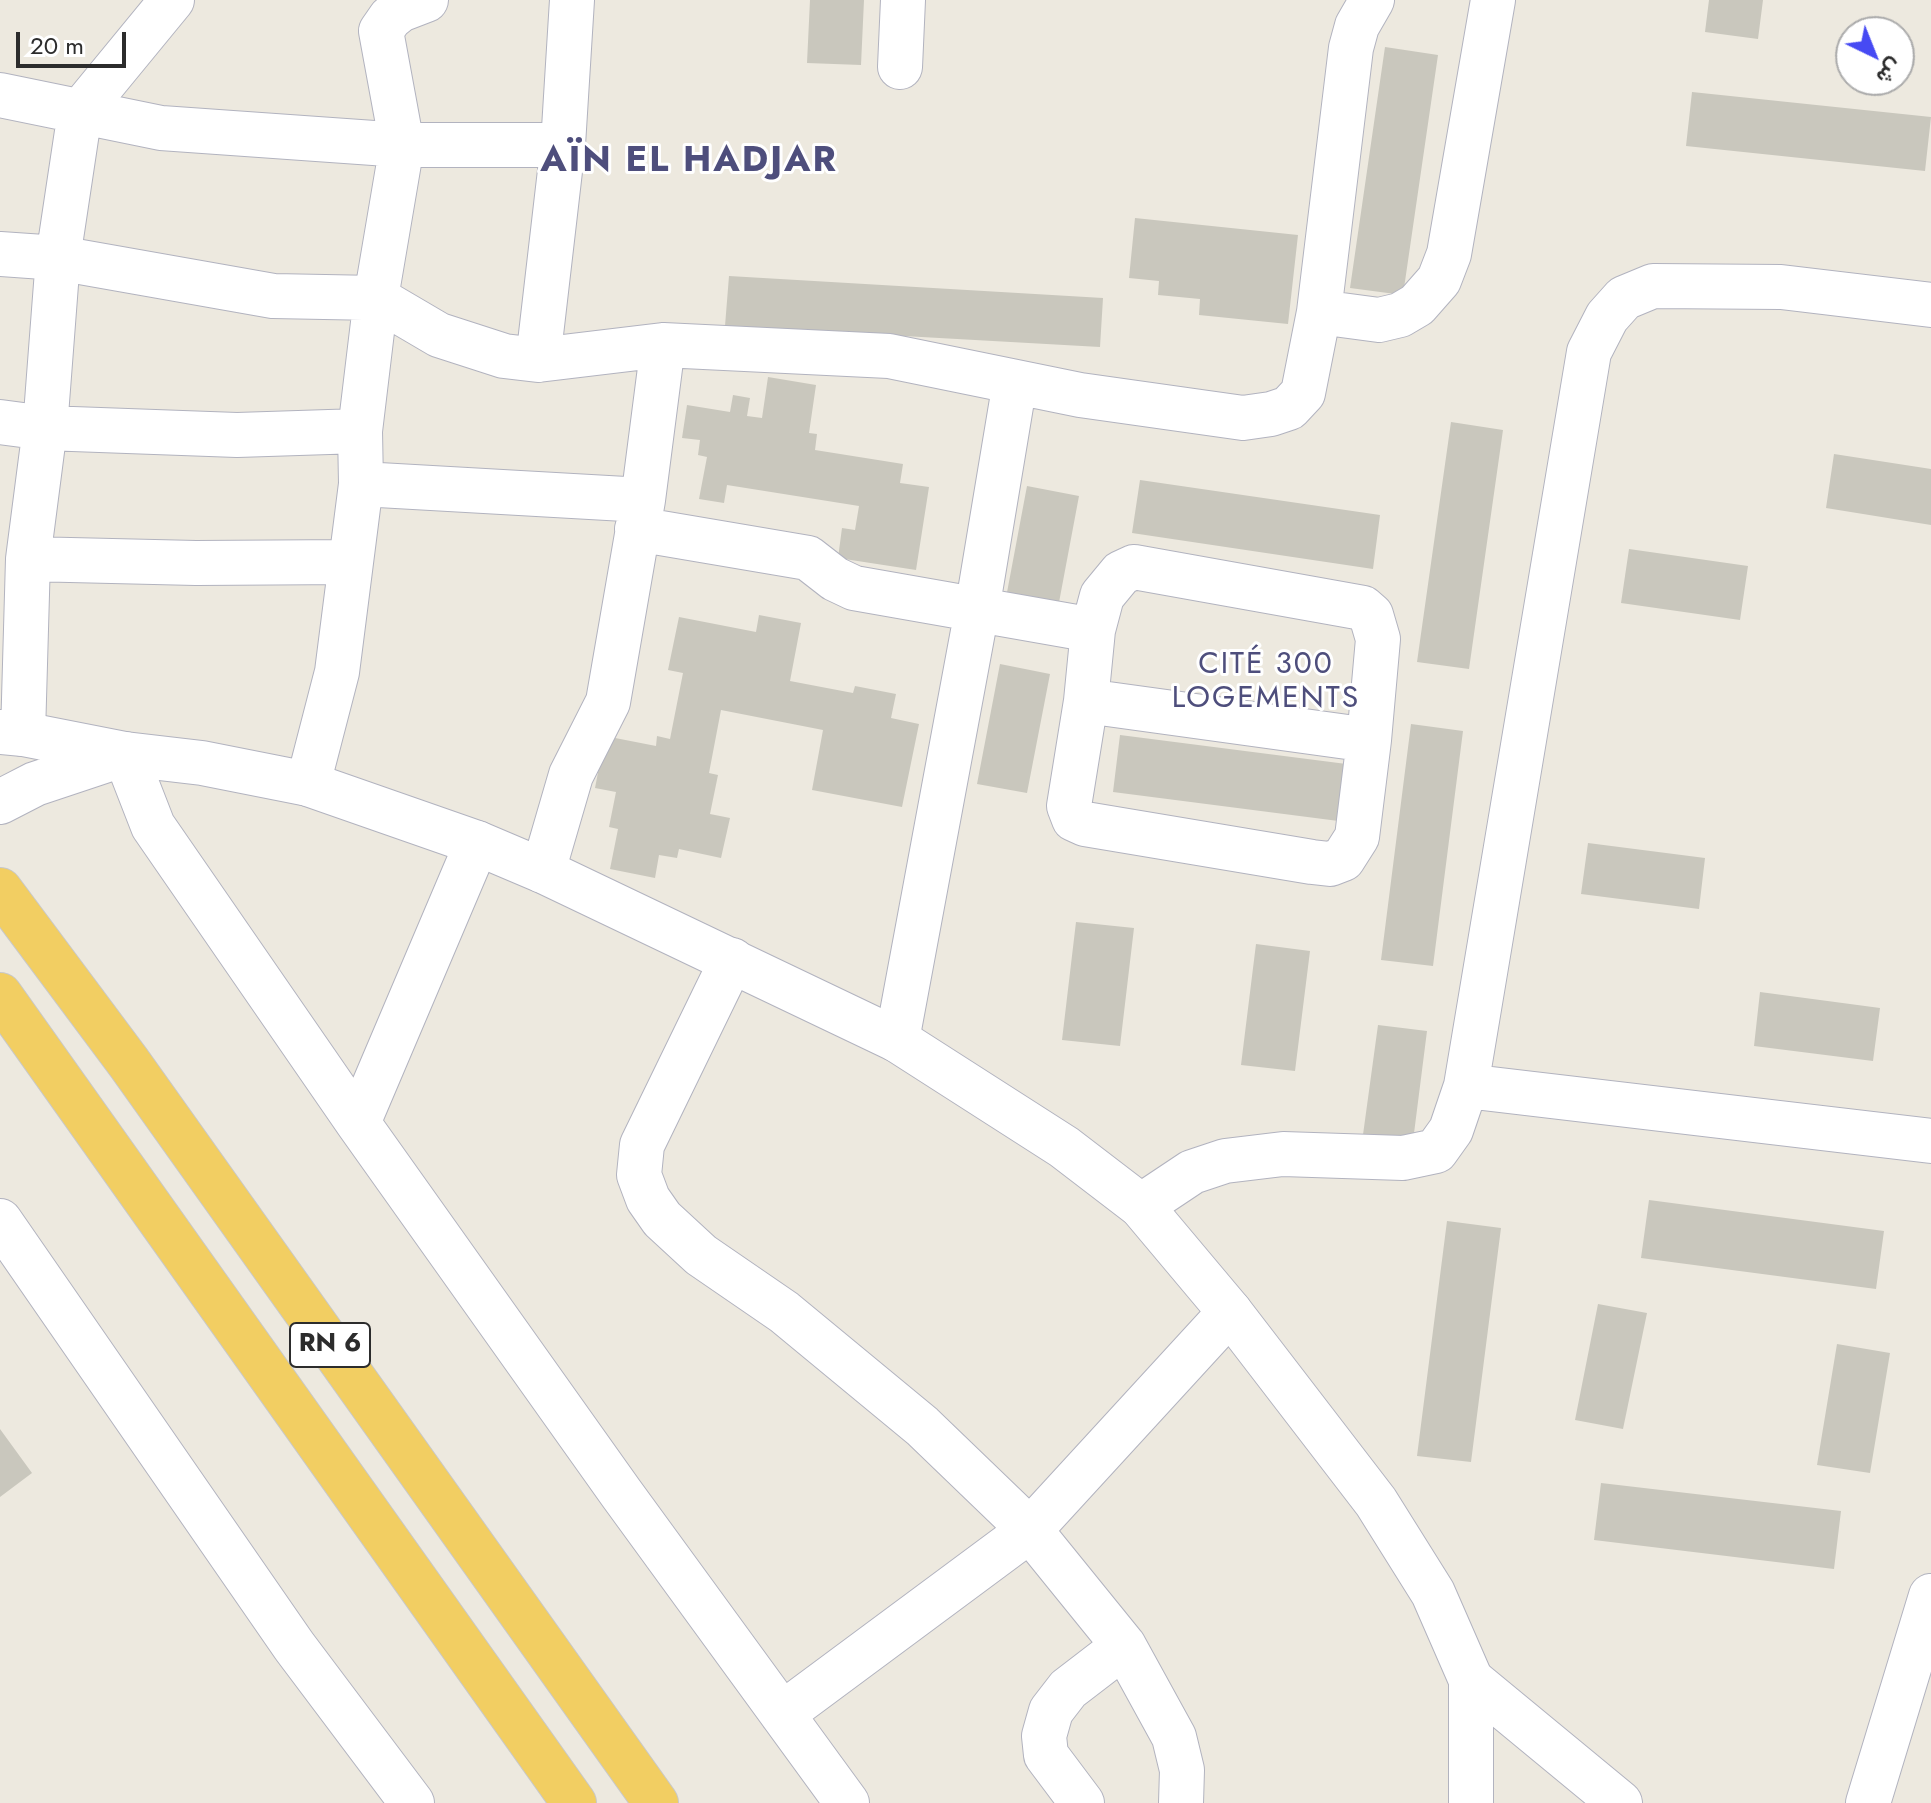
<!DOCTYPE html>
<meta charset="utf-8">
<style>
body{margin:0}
#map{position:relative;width:1931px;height:1803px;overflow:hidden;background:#ede9df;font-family:Jost,Vazirmatn,sans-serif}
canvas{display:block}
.north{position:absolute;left:1835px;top:16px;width:80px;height:80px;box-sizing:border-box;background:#fff;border:2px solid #ababab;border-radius:50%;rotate:137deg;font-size:22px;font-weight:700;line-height:32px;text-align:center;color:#2c2c2c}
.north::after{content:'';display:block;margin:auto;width:28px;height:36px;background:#464af3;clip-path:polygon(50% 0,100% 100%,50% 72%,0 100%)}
.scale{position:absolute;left:16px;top:32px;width:110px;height:36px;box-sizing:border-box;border:4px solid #2c2c2c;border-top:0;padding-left:10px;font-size:24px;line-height:28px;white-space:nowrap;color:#2c2c2c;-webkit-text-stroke:6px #fff;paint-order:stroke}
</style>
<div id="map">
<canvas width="1931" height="1803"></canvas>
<div class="north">ش</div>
<div class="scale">20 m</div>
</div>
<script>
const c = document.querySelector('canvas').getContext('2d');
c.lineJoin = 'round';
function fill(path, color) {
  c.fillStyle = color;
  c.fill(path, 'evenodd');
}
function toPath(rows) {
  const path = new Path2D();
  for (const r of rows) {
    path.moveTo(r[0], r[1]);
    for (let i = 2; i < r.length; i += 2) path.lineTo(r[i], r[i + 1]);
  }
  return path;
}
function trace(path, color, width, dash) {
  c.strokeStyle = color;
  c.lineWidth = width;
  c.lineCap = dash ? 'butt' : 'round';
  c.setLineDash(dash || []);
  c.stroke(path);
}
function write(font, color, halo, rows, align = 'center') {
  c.font = font + ' Jost,sans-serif';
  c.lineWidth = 6;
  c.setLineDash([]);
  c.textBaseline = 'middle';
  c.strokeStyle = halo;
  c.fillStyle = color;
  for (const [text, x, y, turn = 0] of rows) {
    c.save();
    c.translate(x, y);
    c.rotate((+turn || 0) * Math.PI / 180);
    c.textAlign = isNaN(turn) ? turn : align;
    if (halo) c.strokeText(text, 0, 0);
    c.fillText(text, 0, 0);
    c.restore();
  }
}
fill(toPath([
 [810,0,864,0,861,65,807,63],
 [1709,0,1763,0,1758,39,1705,32],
 [1385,47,1438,55,1403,295,1350,288],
 [1692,92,1931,117,1925,171,1686,146],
 [1135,218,1298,235,1288,324,1199,315,1200,299,1158,295,1159,281,1129,278],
 [729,276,1103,298,1100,347,725,326],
 [768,377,816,385,809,433,817,434,815,450,903,464,900,483,929,487,916,570,838,558,842,528,855,530,859,506,727,485,724,503,699,499,707,457,698,455,700,440,682,438,687,405,730,412,733,395,750,398,747,416,762,418],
 [1451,422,1503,430,1469,669,1417,662],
 [1834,454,1931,469,1931,525,1826,508],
 [1140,480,1380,515,1373,569,1132,533],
 [1027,486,1079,496,1057,613,1005,603],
 [1629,549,1748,566,1740,620,1621,603],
 [759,615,801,623,790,681,853,693,855,686,896,694,891,718,919,724,902,807,812,790,823,730,721,710,709,773,718,775,710,814,730,818,721,858,679,849,677,858,659,855,655,878,610,869,618,829,609,827,616,792,595,788,605,736,656,746,657,736,670,739,683,673,668,670,679,617,756,632],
 [1000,664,1050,674,1027,793,977,784],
 [1411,724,1463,731,1433,966,1381,960],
 [1120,735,1362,766,1354,823,1113,792],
 [1588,843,1705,858,1699,909,1581,894],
 [1076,922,1134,928,1120,1046,1062,1040],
 [1256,944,1310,951,1295,1071,1241,1065],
 [1760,992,1880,1008,1873,1061,1754,1046],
 [1378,1025,1427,1031,1412,1149,1362,1142],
 [1649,1200,1884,1231,1876,1289,1641,1258],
 [1447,1221,1501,1228,1471,1462,1417,1456],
 [1598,1304,1647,1313,1623,1429,1575,1420],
 [1837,1344,1890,1353,1870,1473,1817,1465],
 [0,1429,32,1473,0,1497],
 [1601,1483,1841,1511,1834,1569,1594,1540]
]), '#c9c7bd');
const minor = toPath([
 [900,67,903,0],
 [0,95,161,128,402,145,563,145],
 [0,254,58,258,273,296,376,298,439,335,504,356,538,360,663,345,889,356,1080,395,1243,418,1271,414,1289,408,1303,393,1319,312,1351,48,1357,26,1372,0],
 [1319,312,1379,320,1400,315,1417,305,1439,280,1449,254,1493,0],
 [538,360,563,145,572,0],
 [0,422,45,428,237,435,360,431],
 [361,484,643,500],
 [637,529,808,558,835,579,854,588,1093,630],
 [28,559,196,563,350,562],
 [1134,567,1363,608,1371,615,1378,639,1369,740,1086,701,1093,630,1102,596,1121,573,1134,567],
 [1086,701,1069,806,1074,819,1085,824,1312,862,1330,864,1343,859,1357,837,1369,740],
 [23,734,28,559,45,428,58,258,80,112,172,0],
 [125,754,153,826,358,1123,621,1493,847,1803],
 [308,784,337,672,361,484,360,431,376,298,402,145,381,31,390,18,400,10,426,0],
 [543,871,571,775,608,702,643,500,663,345],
 [732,960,642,1145,639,1175,648,1199,662,1219,701,1255,784,1312,922,1426,1030,1530,1124,1646,1174,1737,1182,1770,1181,1803],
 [897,1040,977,610,1015,382],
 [1466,1086,1931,1141],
 [358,1123,477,843],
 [1141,1206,1192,1172,1225,1161,1283,1154,1403,1158,1436,1151,1451,1130,1466,1086,1589,352,1607,317,1624,298,1653,286,1781,287,1931,305],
 [0,1221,294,1646,412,1803],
 [1471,1680,1620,1803],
 [782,1714,1030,1530,1230,1312],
 [1082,1803,1046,1755,1044,1736,1051,1711,1068,1689,1124,1646],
 [1868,1803,1931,1596]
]);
const tertiary = toPath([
 [0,732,23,734,125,754,202,763,308,784,477,843,543,871,897,1040,1064,1147,1141,1206,1230,1312,1376,1502,1433,1593,1471,1680,1471,1803],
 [0,802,35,784,122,755]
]);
const trunk = toPath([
 [0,890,129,1063,656,1803],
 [0,995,574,1803]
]);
trace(minor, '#b2b3bf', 46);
trace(tertiary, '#b2b3bf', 46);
trace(trunk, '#c8c8c8', 46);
trace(minor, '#fff', 44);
trace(tertiary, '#fff', 44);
trace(trunk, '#f2ce62', 44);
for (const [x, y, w] of [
 [330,1345,80]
]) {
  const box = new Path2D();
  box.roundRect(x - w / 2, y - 22, w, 44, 6);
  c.fillStyle = '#fff';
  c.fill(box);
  trace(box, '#2c2c2c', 2);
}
write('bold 26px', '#2c2c2c', null, [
 ["RN 6",330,1345]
]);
c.letterSpacing = '2px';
write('30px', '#4e4e7c', '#fff', [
 ["CITÉ 300",1266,666],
 ["LOGEMENTS",1266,700]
]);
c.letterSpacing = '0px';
c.letterSpacing = '2px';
write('bold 36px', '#4e4e7c', '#fff', [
 ["AÏN EL HADJAR",689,162]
]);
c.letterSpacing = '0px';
</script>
